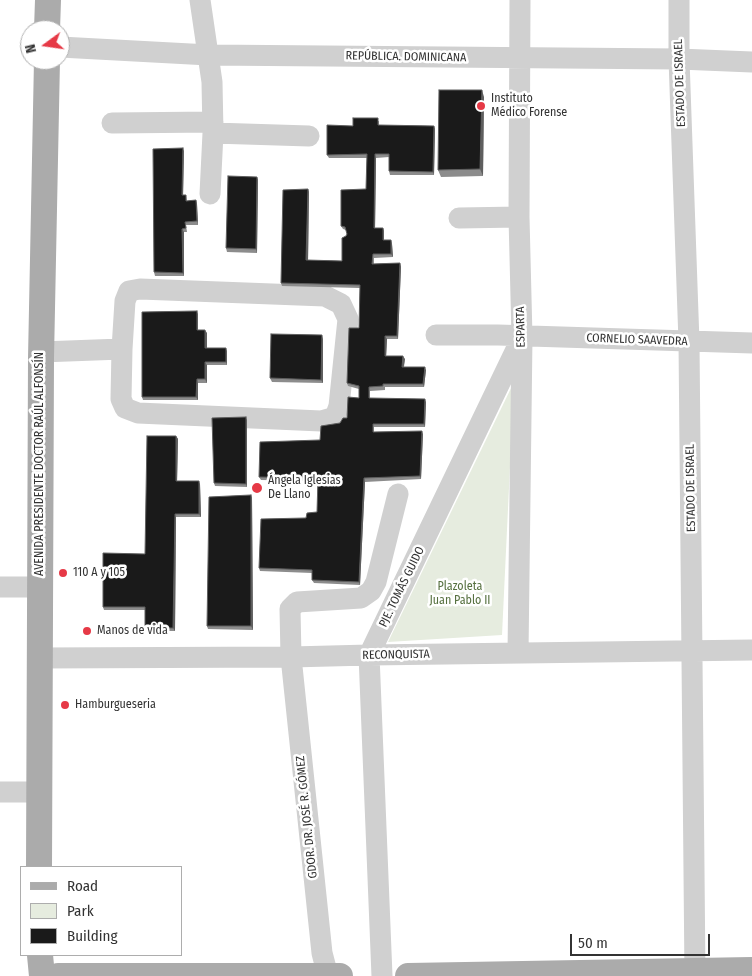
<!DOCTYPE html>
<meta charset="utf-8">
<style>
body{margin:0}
#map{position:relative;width:752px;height:976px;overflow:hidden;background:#fff;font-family:"Fira Sans Condensed",sans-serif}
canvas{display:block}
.legend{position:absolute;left:20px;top:866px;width:162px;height:90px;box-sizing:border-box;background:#fff;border:1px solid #adadad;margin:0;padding:6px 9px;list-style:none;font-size:15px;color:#333}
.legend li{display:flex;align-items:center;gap:10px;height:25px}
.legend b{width:25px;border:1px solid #adadad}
.north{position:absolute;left:20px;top:20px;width:50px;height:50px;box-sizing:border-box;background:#fff;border:1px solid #adadad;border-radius:50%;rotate:256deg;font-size:14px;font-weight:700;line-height:20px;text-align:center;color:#333}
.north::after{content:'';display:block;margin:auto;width:18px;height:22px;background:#e63946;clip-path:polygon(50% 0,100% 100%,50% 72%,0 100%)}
.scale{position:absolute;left:570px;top:934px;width:140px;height:22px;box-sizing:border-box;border:2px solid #333;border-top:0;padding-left:6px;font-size:15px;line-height:18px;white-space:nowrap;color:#333;-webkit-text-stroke:4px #fff;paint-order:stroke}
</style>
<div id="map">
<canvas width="752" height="976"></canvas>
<ul class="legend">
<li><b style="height:6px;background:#ababab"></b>Road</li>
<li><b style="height:14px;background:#e6ecdf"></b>Park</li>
<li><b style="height:14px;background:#1a1a1a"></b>Building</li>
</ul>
<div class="north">N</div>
<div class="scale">50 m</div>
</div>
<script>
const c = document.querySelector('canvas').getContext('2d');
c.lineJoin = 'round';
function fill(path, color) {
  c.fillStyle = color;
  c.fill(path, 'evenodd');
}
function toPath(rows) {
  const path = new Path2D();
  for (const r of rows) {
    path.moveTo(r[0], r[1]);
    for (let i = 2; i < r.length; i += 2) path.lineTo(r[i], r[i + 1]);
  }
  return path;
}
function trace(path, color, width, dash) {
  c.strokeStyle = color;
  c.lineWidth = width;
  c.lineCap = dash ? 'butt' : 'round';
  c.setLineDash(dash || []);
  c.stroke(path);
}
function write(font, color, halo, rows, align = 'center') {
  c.font = font + ' "Fira Sans Condensed",sans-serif';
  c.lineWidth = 5;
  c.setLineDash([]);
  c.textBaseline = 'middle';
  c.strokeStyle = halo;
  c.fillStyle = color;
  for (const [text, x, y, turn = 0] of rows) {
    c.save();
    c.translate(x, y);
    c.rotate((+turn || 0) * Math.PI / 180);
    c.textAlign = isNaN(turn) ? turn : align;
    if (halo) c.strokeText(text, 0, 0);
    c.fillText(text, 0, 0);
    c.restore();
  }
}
fill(toPath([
 [514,382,502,635,388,642]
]), '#e6ecdf');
trace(toPath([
 [200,0,212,82,213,133,210,194],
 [679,0,679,59,689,342,695,976],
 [60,47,209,55,679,59,752,62],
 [112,123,213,122],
 [213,133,309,136],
 [459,218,519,217],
 [436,335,498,335,752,343],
 [41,352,122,349,121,399,125,408,138,413,321,421,335,417,339,406,348,319,341,304,325,296,140,289,129,291,125,301,122,349],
 [0,587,40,587],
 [518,653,522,337,519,217,520,0],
 [39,658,291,657,369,655,752,650],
 [0,792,39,792],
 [328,976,322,953,291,657,290,609,297,602,361,598,371,591,376,582,398,494],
 [382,976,369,655,522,337]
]), '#d0d0d0', 21);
trace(toPath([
 [47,30,48,0],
 [39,867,41,358,47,60],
 [40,955,42,976],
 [58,976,340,976],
 [408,976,752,970]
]), '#ababab', 26);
fill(toPath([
 [484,97,483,176,441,177,438,170],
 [379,121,379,125,434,126,435,129,434,175,390,175,389,171,389,157,376,158,375,228,383,228,384,231,384,240,391,240,392,244,393,257,374,258,374,264,400,263,401,267,398,339,387,339,386,356,405,359,404,367,426,370,424,387,385,387,385,390,370,391,370,398,426,402,425,427,374,427,374,432,423,434,421,479,365,482,360,585,314,583,312,580,312,573,260,571,259,568,306,518,317,512,318,481,261,480,259,477,320,440,347,418,359,398,359,389,348,386,347,383,359,328,360,288,282,286,281,283,308,189,309,192,308,260,342,261,347,234,346,230,343,229,341,226,366,189,367,158,329,158,327,155,353,126],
 [184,151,183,195,186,195,187,201,196,200,197,204,198,225,186,225,187,232,184,232,184,276,155,276,154,272],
 [257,177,258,180,257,253,227,252,226,248],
 [198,314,198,330,207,333,207,348,227,351,227,365,207,365,207,383,198,383,198,400,143,400,142,397],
 [323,339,323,383,272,382,270,378],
 [247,420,247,487,215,486,214,483],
 [176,436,178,439,177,481,200,484,201,517,176,517,175,631,146,631,145,628,145,610,104,610,103,607,145,554],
 [251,495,252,498,253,630,208,629,207,626]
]), '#8c8c8c');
fill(toPath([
 [482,90,484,97,483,176,480,169],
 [434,126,435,129,434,175,433,172],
 [183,148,184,151,183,198,182,195],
 [375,154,376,158,375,231,374,228],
 [257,177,258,180,257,253,256,249],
 [308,189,309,192,308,263,306,260],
 [196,200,197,204,198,225,197,221],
 [383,228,384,231,384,244,383,240],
 [182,229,184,232,184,276,183,273],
 [391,240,392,244,393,257,391,254],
 [400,263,401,267,398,339,397,336],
 [197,311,198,314,198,334,197,330],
 [205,330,207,333,207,351,205,348],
 [322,335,323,339,323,383,321,380],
 [385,336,387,339,386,359,385,356],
 [226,348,227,351,227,365,226,362],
 [403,356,405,359,403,370,402,367],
 [205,362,207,365,207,383,205,379],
 [425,367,426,370,424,387,423,384],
 [197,379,198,383,198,400,196,397],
 [425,399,426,402,425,427,424,424],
 [246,417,247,420,247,487,246,484],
 [422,431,423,434,421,479,420,476],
 [176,436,178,439,177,484,176,481],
 [364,478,365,482,360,585,359,582],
 [199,481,200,484,201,517,199,514],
 [251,495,252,498,253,630,251,626],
 [175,514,176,517,175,631,173,628]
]), '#5f5f5f');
const building = toPath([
 [439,90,482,90,480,169,438,170,439,90],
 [353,118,378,118,378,125,434,126,433,172,389,171,389,154,375,154,374,228,383,228,383,240,391,240,391,254,373,254,372,264,400,263,397,336,385,336,385,356,403,356,402,367,425,367,423,384,383,384,383,386,369,387,369,398,425,399,424,424,373,424,373,432,422,431,420,476,364,478,359,582,312,580,312,570,259,568,261,519,306,518,307,513,317,512,318,478,259,477,260,442,320,440,321,426,340,423,343,418,347,418,348,397,359,398,359,386,347,383,349,328,359,328,360,285,281,283,283,190,308,189,306,260,342,261,342,238,346,236,347,234,345,227,341,226,341,190,366,189,367,154,327,155,327,125,353,126,353,118],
 [183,148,182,195,186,195,186,201,196,200,197,221,185,222,186,228,182,229,183,273,154,272,153,149,183,148],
 [228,176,257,177,256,249,226,248,228,176],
 [197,311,197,330,205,330,205,348,226,348,226,362,205,362,205,379,197,379,196,397,142,397,142,312,197,311],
 [271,334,322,335,321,380,270,378,271,334],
 [246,417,246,484,214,483,212,418,246,417],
 [147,436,176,436,176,481,199,481,199,514,175,514,173,628,145,628,145,607,103,607,103,553,145,554,147,436],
 [251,495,251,626,207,626,209,497,251,495]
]);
fill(building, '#1a1a1a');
trace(building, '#5f5f5f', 1);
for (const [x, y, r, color] of [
 [481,106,5,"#e63946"],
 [257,488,6,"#e63946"],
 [63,573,5,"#e63946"],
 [87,631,5,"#e63946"],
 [65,705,5,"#e63946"]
]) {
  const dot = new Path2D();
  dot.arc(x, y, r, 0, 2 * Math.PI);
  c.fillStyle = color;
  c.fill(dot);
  trace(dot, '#fff', 2);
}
write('12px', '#333', '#fff', [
 ["REPÚBLICA. DOMINICANA",406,57,1],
 ["ESTADO DE ISRAEL",680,83,-92],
 ["ESPARTA",521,327,-91],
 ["CORNELIO SAAVEDRA",637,340,2],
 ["AVENIDA PRESIDENTE DOCTOR RAÚL ALFONSÍN",40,464,-90],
 ["ESTADO DE ISRAEL",691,488,-91],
 ["PJE. TOMÁS GUIDO",402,587,-64],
 ["RECONQUISTA",396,655,-1],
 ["GDOR. DR. JOSÉ R. GÓMEZ",307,817,-96]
]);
write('12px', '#333', '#fff', [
 ["Instituto",491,99],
 ["Médico Forense",491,113],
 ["Ángela Iglesias",268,481],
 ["De Llano",268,495],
 ["110 A y 105",73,573],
 ["Manos de vida",97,631],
 ["Hamburgueseria",75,705]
], 'left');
write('12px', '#56703f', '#fff', [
 ["Plazoleta",460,587],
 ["Juan Pablo II",460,601]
]);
</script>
